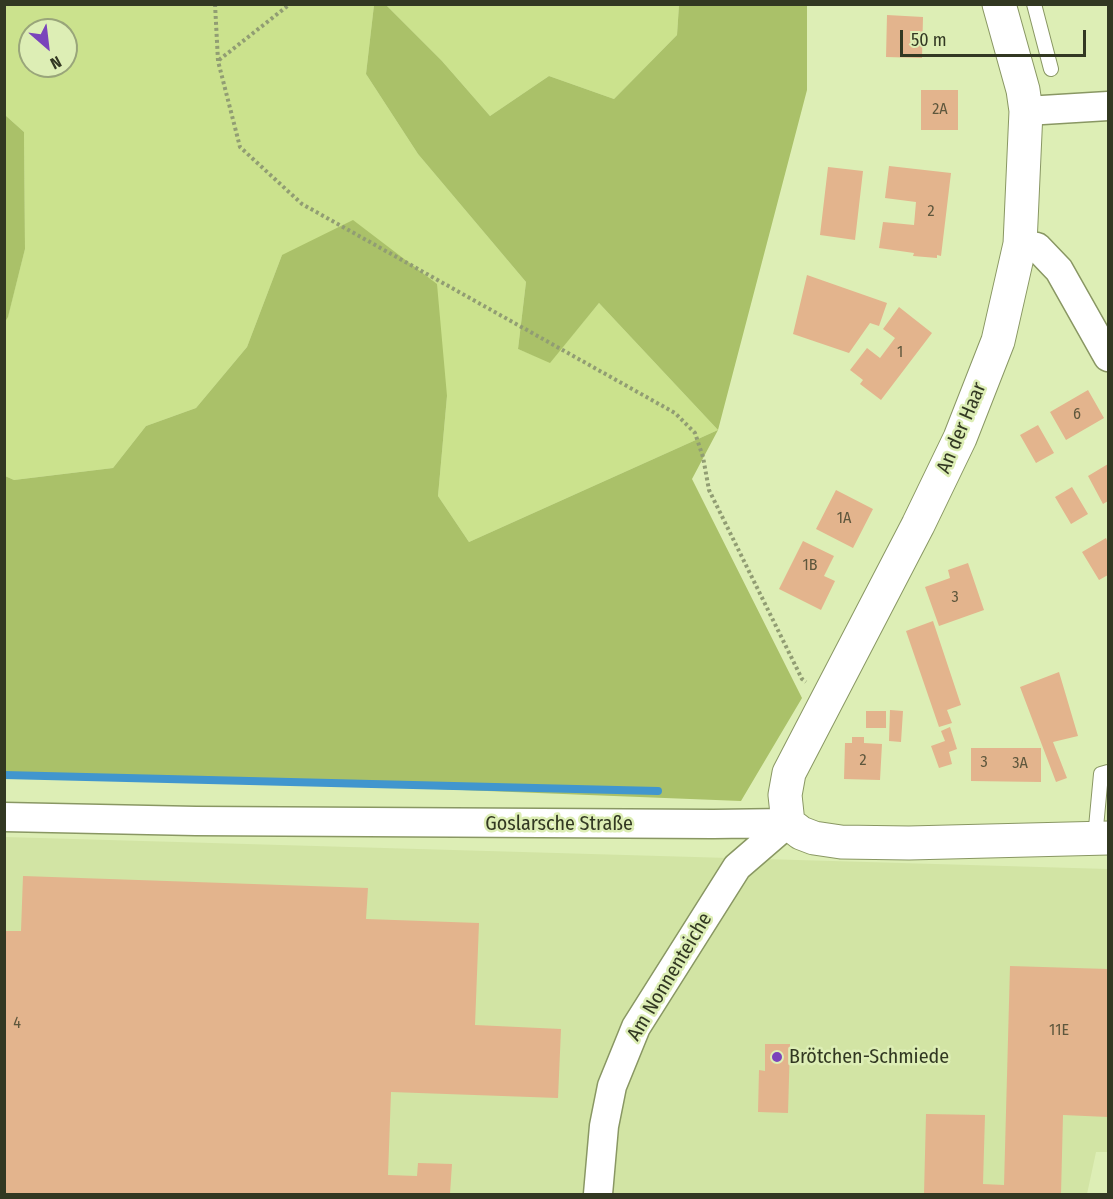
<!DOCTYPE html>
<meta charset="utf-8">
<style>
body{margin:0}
#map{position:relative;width:1113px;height:1199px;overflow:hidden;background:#ddeeb5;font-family:"Fira Sans Condensed",sans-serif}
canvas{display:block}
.frame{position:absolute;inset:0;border:6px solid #323822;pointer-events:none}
.north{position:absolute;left:18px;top:18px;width:60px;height:60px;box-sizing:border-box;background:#ddeeb5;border:2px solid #99a57a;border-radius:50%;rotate:152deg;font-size:16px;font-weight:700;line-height:24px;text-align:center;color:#323822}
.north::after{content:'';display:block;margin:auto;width:21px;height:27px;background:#7a44bb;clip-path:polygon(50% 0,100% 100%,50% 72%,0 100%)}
.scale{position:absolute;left:900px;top:30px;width:186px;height:27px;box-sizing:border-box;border:3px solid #323822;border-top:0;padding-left:8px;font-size:18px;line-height:21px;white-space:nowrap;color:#323822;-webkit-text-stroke:4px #ddeeb5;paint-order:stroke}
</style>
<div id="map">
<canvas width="1113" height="1199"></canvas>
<div class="frame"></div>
<div class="north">N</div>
<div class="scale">50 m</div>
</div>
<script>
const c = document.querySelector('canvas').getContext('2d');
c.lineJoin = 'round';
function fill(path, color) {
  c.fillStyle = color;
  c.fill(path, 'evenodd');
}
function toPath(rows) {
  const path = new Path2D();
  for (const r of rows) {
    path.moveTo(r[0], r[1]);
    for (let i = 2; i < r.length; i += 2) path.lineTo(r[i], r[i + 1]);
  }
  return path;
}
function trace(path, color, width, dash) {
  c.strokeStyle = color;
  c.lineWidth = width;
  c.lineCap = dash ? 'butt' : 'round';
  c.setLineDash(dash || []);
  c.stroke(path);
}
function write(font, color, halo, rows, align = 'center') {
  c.font = font + ' "Fira Sans Condensed",sans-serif';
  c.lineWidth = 5;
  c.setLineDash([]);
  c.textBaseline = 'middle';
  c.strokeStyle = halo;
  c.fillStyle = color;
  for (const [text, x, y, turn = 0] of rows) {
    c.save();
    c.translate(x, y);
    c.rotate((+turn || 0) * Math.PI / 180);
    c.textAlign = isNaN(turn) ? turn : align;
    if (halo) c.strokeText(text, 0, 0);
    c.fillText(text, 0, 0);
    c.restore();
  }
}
fill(toPath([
 [5,837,1108,869,1108,1152,1096,1152,1087,1194,5,1194]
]), '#d2e4a4');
fill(toPath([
 [5,5,374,5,366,74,418,154,526,282,518,349,550,362,599,303,718,430,469,542,438,496,447,396,282,255,247,347,196,408,146,426,113,468,14,480,5,476,5,322,8,316,25,249,24,132,5,115],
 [30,30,66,30,66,66,30,66],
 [386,5,679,5,677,35,614,99,549,76,490,116,442,61]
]), '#cbe28d');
fill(toPath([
 [374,5,386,5,442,61,490,116,549,76,614,99,677,35,679,5,807,5,807,90,718,430,692,479,802,698,741,801,5,772,5,476,14,480,113,468,146,426,196,408,247,347,282,255,353,220,437,284,447,396,438,496,469,542,718,430,599,303,550,363,518,349,526,282,418,154,366,74],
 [5,115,24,132,25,249,8,317,5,322]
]), '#aac169');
trace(toPath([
 [4,775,658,791]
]), '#4196ce', 8);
fill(toPath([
 [887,15,923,17,922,58,886,57],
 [921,90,958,90,958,130,921,130],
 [889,166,951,173,941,256,937,255,937,258,913,256,914,253,879,248,883,222,914,225,916,202,885,198],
 [828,167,863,171,855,240,820,235],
 [807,275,887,303,879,326,870,323,849,353,793,334],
 [899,307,932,333,881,400,860,384,863,380,850,370,867,348,880,358,895,338,883,329],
 [1088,390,1104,418,1066,440,1050,412],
 [1038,425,1054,453,1036,463,1020,435],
 [1108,464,1108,501,1103,504,1088,476],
 [1072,487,1088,514,1071,524,1055,497],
 [836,490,873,509,853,548,816,529],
 [1106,538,1108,543,1108,575,1099,580,1082,552],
 [803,541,834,556,824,576,835,581,821,610,779,589],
 [968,563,984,610,939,626,925,587,950,578,948,570],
 [933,621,961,705,947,710,952,723,939,727,906,631],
 [1059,672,1078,736,1053,742,1067,778,1056,782,1020,687],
 [890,710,903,711,901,742,889,741],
 [866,711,886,711,886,728,866,728],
 [950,727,957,749,949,752,952,764,939,768,931,746,945,741,941,731],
 [852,737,864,737,864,743,882,744,880,780,844,779,845,743,852,743],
 [971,748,1041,748,1041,782,971,781],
 [23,876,368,888,366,919,479,923,475,1025,561,1029,558,1098,391,1092,388,1175,417,1176,418,1163,452,1164,450,1194,4,1194,4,931,21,931],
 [1010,966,1108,969,1108,1117,1063,1115,1061,1194,924,1194,926,1114,985,1115,983,1184,1004,1185],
 [765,1044,790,1044,788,1113,758,1112,759,1070,765,1071]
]), '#e3b48d');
const lane = toPath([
 [1034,4,1051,69],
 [1095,838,1101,774,1108,772]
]);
const street = toPath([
 [1026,111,1108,106],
 [1020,244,1037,247,1059,270,1108,357],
 [4,817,196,821,713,824,788,823],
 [598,1194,604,1126,612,1086,636,1027,737,867,788,823]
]);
const secondary = toPath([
 [999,4,1023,90,1026,111,1020,244,998,341,960,438,918,525,789,773,785,795,788,823,801,833,814,838,841,842,909,843,1108,838]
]);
trace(lane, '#899763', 16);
trace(street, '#899763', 31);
trace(secondary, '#899763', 35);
trace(toPath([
 [215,4,218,61,240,147,302,204,675,413,695,433,703,457,709,490,802,679,806,682],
 [219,60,290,4]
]), '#919d73', 4, [3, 3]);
trace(lane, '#fff', 14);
trace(street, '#fff', 28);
trace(secondary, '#fff', 33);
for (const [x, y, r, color] of [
 [777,1057,6,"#7a44bb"]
]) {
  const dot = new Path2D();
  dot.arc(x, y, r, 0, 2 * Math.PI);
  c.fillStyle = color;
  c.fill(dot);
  trace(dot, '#ddeeb5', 2);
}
write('16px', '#5e573d', null, [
 ["2A",940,110],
 ["2",931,212],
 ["1",900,353],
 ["6",1077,415],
 ["1A",844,519],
 ["1B",810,566],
 ["3",955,598],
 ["2",863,761],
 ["3",984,763],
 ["3A",1020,764],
 ["4",17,1024],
 ["11E",1059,1031]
]);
write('20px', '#323822', '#ddeeb5', [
 ["An der Haar",962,428,-67],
 ["Goslarsche Straße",559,824],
 ["Am Nonnenteiche",670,977,-59]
]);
write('20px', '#323822', '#ddeeb5', [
 ["Brötchen-Schmiede",789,1057]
], 'left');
</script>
